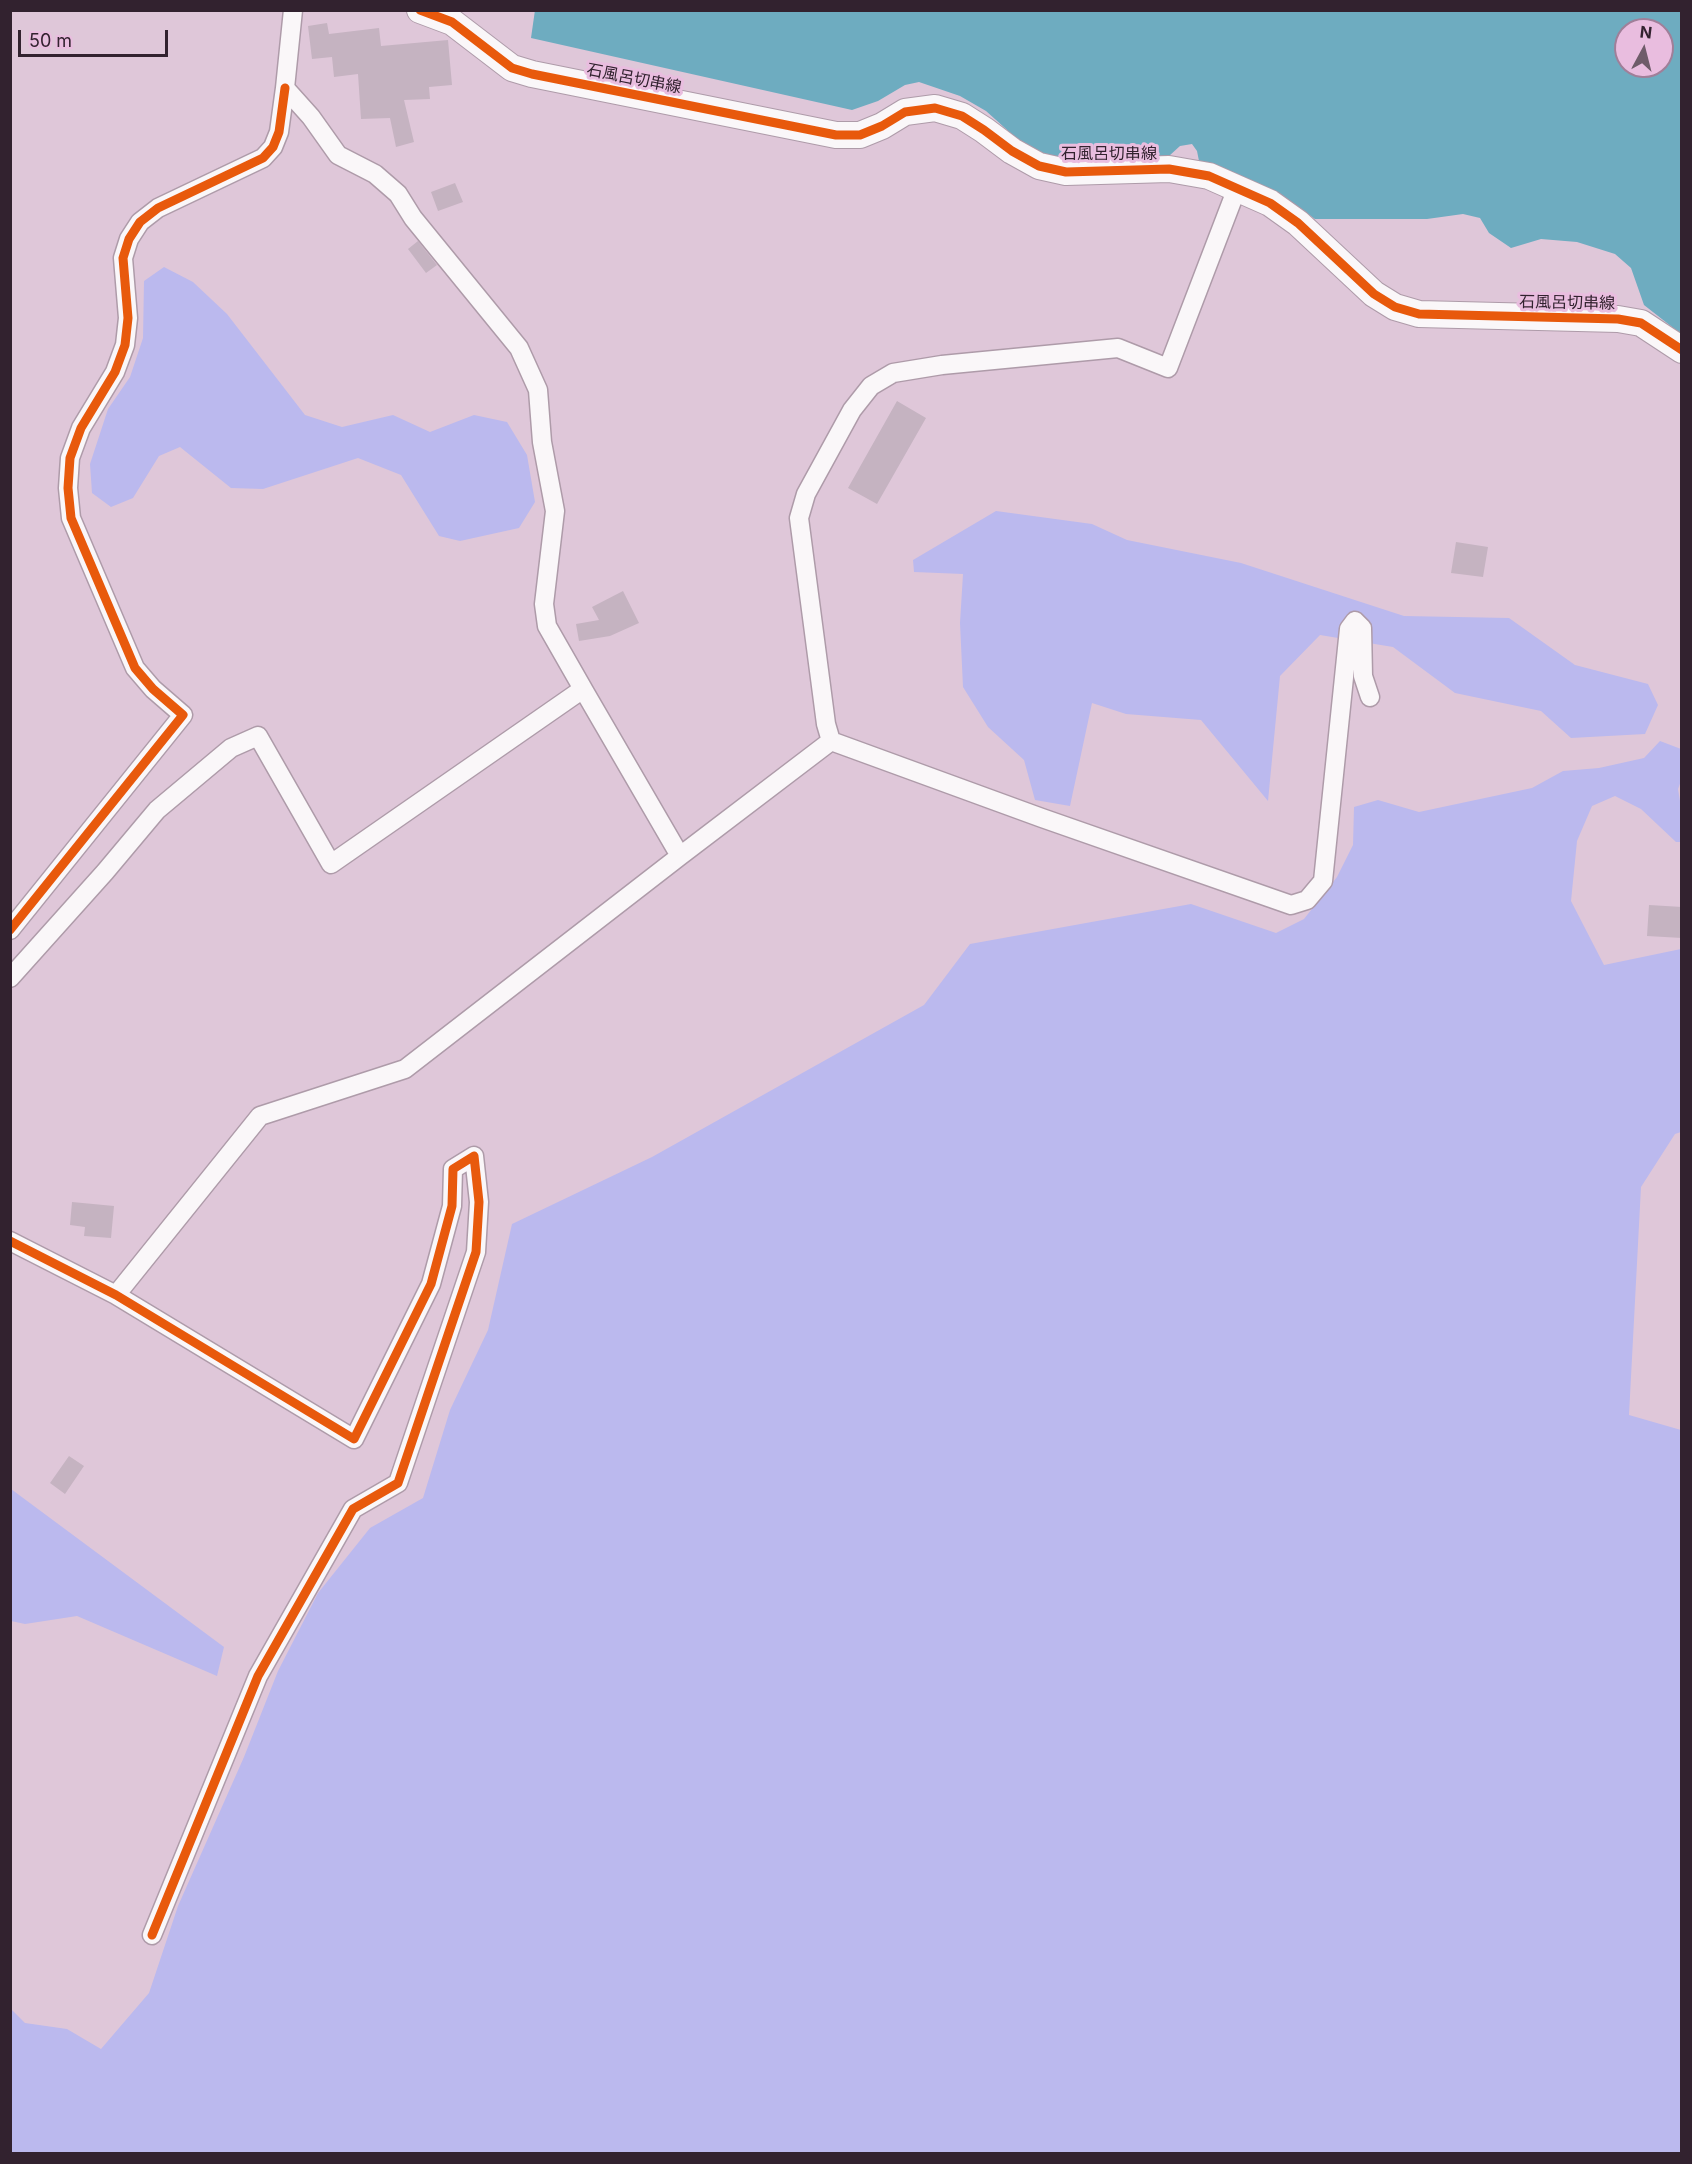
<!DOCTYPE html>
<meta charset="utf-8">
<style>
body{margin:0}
#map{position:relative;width:1692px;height:2164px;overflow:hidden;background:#dfc7d9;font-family:Inter,sans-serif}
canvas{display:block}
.frame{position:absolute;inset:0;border:12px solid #32222f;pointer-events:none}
.north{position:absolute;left:1614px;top:18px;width:60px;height:60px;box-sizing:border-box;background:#e9bddf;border:2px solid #a07f99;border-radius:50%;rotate:7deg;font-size:16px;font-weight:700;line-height:24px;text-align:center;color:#32222f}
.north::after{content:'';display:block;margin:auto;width:21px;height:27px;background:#6f5c6a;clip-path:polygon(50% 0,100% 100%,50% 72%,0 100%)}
.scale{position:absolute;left:18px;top:30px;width:150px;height:27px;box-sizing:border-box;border:3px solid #32222f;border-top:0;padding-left:8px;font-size:18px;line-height:21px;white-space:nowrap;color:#32222f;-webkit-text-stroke:4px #e9bddf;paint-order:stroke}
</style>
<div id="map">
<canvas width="1692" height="2164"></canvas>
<div class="frame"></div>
<div class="north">N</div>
<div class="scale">50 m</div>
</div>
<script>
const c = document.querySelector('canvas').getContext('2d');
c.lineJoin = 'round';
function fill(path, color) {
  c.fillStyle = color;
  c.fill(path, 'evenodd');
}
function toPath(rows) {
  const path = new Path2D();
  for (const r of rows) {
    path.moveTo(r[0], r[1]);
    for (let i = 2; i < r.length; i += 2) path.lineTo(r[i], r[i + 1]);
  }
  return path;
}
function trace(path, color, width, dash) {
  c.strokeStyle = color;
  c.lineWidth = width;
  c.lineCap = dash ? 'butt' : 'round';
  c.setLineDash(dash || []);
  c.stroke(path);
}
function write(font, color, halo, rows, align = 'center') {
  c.font = font + ' Inter,"Noto Sans JP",sans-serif';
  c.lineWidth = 6;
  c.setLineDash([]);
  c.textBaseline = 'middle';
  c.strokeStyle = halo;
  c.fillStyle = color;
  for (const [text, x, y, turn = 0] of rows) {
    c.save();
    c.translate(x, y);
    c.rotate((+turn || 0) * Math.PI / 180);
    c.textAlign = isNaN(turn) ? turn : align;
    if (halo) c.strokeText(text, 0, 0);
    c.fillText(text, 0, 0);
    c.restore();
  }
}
fill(toPath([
 [164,267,193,282,227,314,305,415,342,427,393,415,430,432,474,415,507,422,527,455,535,502,519,528,460,541,439,536,401,475,358,458,263,489,231,488,180,447,159,456,133,498,111,507,92,493,90,464,108,409,130,377,143,338,144,281],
 [996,511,1092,524,1127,540,1241,563,1404,616,1509,618,1575,665,1648,684,1658,705,1645,734,1571,738,1541,711,1455,693,1393,647,1320,635,1280,676,1268,801,1201,720,1126,714,1092,703,1070,806,1035,800,1024,760,988,727,963,687,960,623,963,574,914,572,913,560],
 [1660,741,1681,749,1681,781,1678,789,1681,807,1681,842,1676,842,1641,809,1615,796,1592,806,1577,841,1571,901,1604,965,1681,949,1681,1132,1675,1134,1641,1187,1629,1415,1681,1430,1681,2153,11,2153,10,2008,25,2023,67,2029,101,2049,149,1993,178,1906,244,1757,278,1671,318,1593,370,1528,423,1498,450,1410,488,1330,512,1224,652,1157,924,1005,970,944,1191,904,1276,933,1304,919,1337,877,1353,845,1354,807,1378,800,1419,812,1532,788,1563,771,1599,768,1644,758],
 [11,1489,224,1647,217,1676,77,1616,25,1624,11,1621]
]), '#bbb9ee');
fill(toPath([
 [535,10,1681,11,1681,334,1644,305,1631,268,1615,254,1577,242,1541,239,1511,248,1489,233,1480,218,1463,214,1427,219,1315,219,1284,197,1225,170,1199,161,1197,151,1192,144,1180,146,1169,156,1070,160,1044,155,1015,137,986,111,960,96,919,82,905,85,878,101,852,110,531,38],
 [1626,30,1662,30,1662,66,1626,66]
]), '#6eacc0');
fill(toPath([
 [327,23,329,34,379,28,381,46,448,40,452,85,429,87,430,99,404,100,414,142,396,147,390,118,361,119,358,74,334,77,332,57,312,59,308,26],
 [455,183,463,202,438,211,431,192],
 [418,241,437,265,426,273,408,249],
 [897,401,926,418,877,504,848,488],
 [1456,542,1488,547,1483,577,1451,573],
 [623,591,639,623,610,636,579,641,576,624,599,620,592,607],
 [1649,905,1682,907,1682,938,1647,936],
 [72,1202,114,1206,111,1238,84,1236,85,1227,70,1225],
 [69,1456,84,1466,65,1494,50,1483]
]), '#c5b3c1');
const minor = toPath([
 [293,10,285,88,311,117,338,155,375,174,398,194,413,218,519,348,538,390,542,442,555,511,544,604,547,626,583,689],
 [831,741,826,724,799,518,806,494,852,410,871,386,893,373,942,365,1118,348,1168,368,1237,188],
 [831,741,1042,818,1291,905,1307,900,1323,881,1349,629,1355,621,1362,628,1363,676,1370,697],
 [10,930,183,715,153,689,135,668,71,518,68,488,70,458,81,428,115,372,125,345,128,318,123,258,129,239,140,222,158,208,263,158,273,147,279,132,285,88],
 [10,978,105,872,157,810,231,748,258,736,331,864,583,689,680,856],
 [10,1241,116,1295,354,1439,431,1284,452,1206,453,1169,474,1156,479,1202,476,1252,398,1483,353,1509,258,1676,152,1935],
 [116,1295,260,1116,405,1069,680,856,831,741]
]);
const secondary = toPath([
 [420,10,452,22,512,68,532,74,836,135,860,135,882,126,905,112,935,108,962,116,984,130,1012,151,1039,166,1066,172,1169,169,1209,176,1270,203,1298,223,1374,294,1395,307,1419,314,1618,319,1641,323,1682,350]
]);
trace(minor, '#ae9ba9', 21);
trace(secondary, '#ae9ba9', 28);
trace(minor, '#faf7f9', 18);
trace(secondary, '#faf7f9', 26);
trace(toPath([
 [420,10,452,22,512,68,532,74,836,135,860,135,882,126,905,112,935,108,962,116,984,130,1012,151,1039,166,1066,172,1169,169,1209,176,1270,203,1298,223,1374,294,1395,307,1419,314,1618,319,1641,323,1682,350],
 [10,930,183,715,153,689,135,668,71,518,68,488,70,458,81,428,115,372,125,345,128,318,123,258,129,239,140,222,158,208,263,158,273,147,279,132,285,88],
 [10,1241,116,1295,354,1439,431,1284,452,1206,453,1169,474,1156,479,1202,476,1252,398,1483,353,1509,258,1676,152,1935]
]), '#e8590c', 9);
write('16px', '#32222f', '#e9bddf', [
 ["石風呂切串線",634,79,11],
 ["石風呂切串線",1109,154],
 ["石風呂切串線",1567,303,1]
]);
</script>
